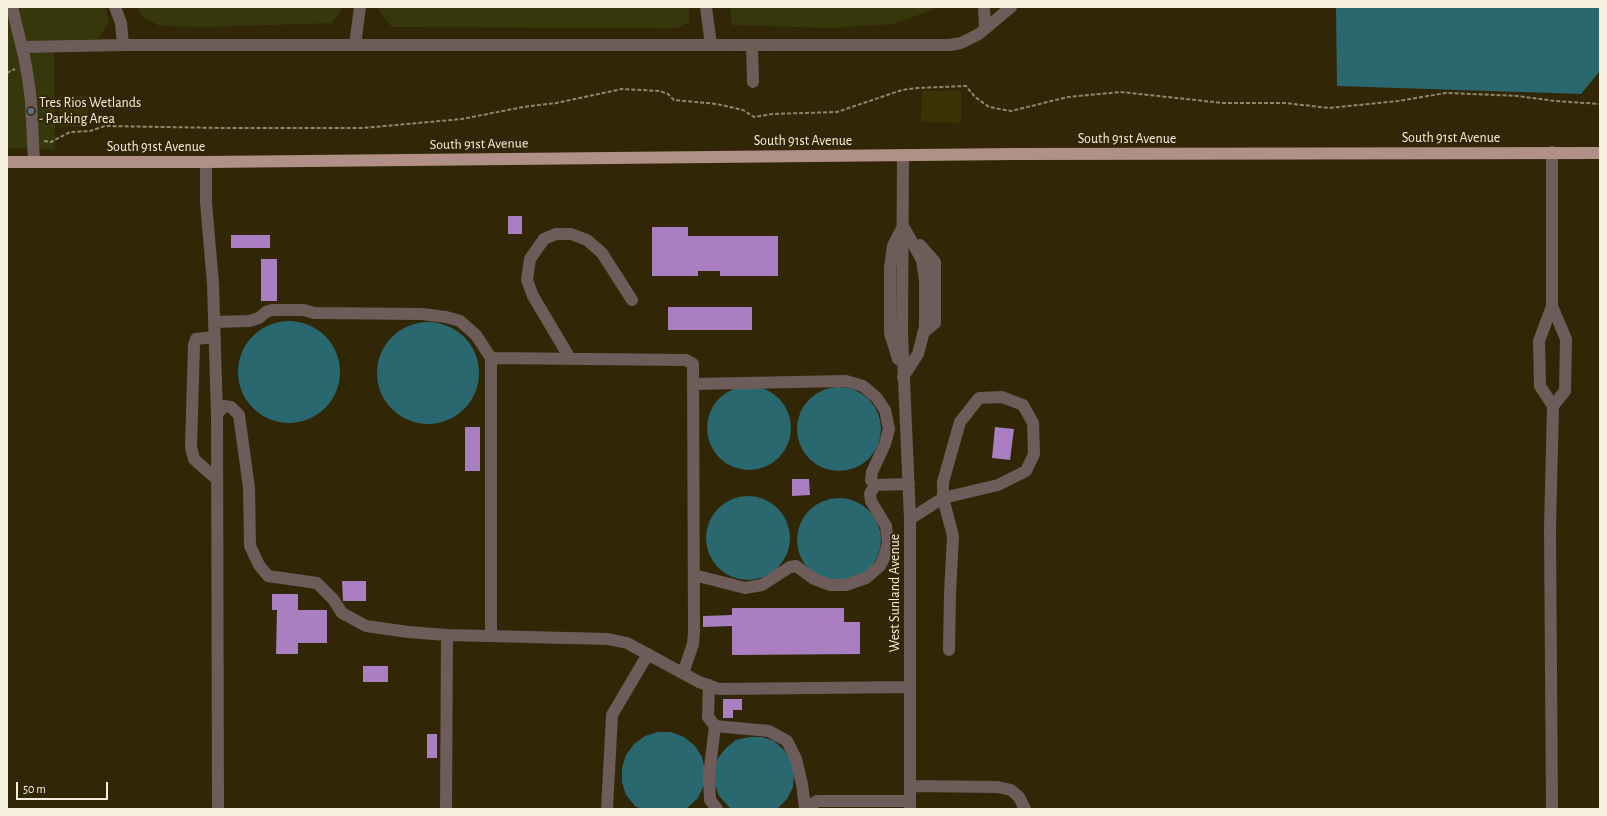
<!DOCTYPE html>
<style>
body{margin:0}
#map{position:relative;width:1607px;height:816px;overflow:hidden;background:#312707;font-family:"Alegreya Sans",sans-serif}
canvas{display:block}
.frame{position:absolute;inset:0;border:8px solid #f5efdd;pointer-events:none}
.scale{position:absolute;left:16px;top:782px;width:92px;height:18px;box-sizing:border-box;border:2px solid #f5efdd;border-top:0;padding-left:5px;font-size:12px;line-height:14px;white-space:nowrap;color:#f5efdd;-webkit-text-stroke:3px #312707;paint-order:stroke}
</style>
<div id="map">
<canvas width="1607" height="816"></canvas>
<div class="frame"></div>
<div class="scale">50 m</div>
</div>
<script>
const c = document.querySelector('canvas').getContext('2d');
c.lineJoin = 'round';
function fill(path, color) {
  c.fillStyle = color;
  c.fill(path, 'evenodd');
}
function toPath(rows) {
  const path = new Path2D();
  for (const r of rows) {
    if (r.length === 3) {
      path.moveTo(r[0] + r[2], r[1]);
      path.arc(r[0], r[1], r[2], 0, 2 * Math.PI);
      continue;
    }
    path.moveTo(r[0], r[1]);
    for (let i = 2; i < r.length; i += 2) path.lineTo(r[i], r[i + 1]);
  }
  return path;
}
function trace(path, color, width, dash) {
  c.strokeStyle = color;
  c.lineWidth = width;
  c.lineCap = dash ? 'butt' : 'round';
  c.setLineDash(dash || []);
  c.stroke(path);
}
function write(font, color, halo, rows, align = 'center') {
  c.font = font + ' "Alegreya Sans",sans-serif';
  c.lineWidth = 4;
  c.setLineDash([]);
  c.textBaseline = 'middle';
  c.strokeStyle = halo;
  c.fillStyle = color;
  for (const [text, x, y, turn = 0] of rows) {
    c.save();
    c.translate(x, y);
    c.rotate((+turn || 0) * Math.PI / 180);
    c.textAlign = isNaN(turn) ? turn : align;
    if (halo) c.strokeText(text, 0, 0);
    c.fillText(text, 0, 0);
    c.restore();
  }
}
fill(toPath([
 [922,91,961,91,961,123,921,122],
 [59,96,88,96,88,127,59,127]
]), '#3d3107');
fill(toPath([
 [7,7,104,7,109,22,98,39,54,40,55,149,7,148],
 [138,7,342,7,342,8,332,23,208,27,160,26,141,16],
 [377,7,689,7,689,22,676,28,392,27,377,8],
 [730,7,941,7,893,24,831,28,732,25]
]), '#36380c');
fill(toPath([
 [1336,7,1600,7,1599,72,1581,94,1337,86],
 [289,372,51],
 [428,373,51],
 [749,428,42],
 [839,429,42],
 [748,538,42],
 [839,540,42],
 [658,732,671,732,684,737,695,746,702,757,705,770,704,785,698,798,686,809,641,809,635,806,626,795,622,782,622,768,626,755,634,744,645,736],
 [749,737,762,737,774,741,784,750,791,761,794,773,793,787,787,799,777,809,731,809,719,796,715,784,714,771,718,758,726,748,736,740]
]), '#2a686f');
fill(toPath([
 [508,216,522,216,522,234,508,234],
 [652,227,688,227,688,236,778,236,778,276,720,276,720,271,698,271,698,276,652,276],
 [231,235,270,235,270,248,231,248],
 [261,259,277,259,277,301,261,301],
 [668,307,752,307,752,330,668,330],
 [465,427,480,427,480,471,465,471],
 [995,427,1014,429,1010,460,992,458],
 [792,479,809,479,810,495,792,496],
 [342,581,366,581,366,601,343,601],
 [272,594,298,594,298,610,327,610,327,643,298,643,298,654,276,654,277,610,272,610],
 [732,608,844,608,844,622,860,622,860,654,732,655,732,626,703,627,703,616,732,615],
 [363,666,388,666,388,682,363,682],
 [723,699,742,699,742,710,733,710,733,718,723,718],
 [427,734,437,734,437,758,427,758]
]), '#a97fc2');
trace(toPath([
 [7,73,15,69],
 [44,141,51,142,70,132,90,131,105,126,223,128,363,128,462,119,523,107,556,103,622,89,660,91,668,94,674,100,717,104,743,110,754,117,773,114,837,112,902,90,917,88,966,86,975,97,989,107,1011,111,1068,97,1121,92,1223,103,1285,103,1329,108,1398,101,1446,93,1518,96,1555,101,1600,104]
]), '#8f876d', 2, [4, 2]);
trace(toPath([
 [12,7,24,56,28,78,31,101,34,162],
 [115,7,121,23,123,45],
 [706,7,711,45],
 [984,7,985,29],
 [355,45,360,7],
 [752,46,753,82],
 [22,47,123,45,950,45,961,43,979,34,1011,7],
 [1552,152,1552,306],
 [903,155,902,333,910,519,910,809],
 [206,162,206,202,213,284,217,414],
 [903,226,922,260,925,281,925,327,918,354,903,377],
 [920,245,935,262,935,323,923,333],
 [214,322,249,321,259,318,266,312,272,310,304,310,314,313,422,314,446,317,460,321,476,335,491,358],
 [215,337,196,339,194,345,191,447,194,459,206,470,217,479],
 [568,359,568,355,533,296,527,280,530,259,544,239,556,234,571,234,587,240,602,253,632,300],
 [898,359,890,333,890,267,893,246,901,230],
 [693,384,846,381,863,386,877,398,885,410,889,429,885,444,872,472,871,480,875,485,909,484],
 [910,519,943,498,998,485,1026,471,1034,454,1033,423,1023,405,1002,397,979,398,960,422,943,482,943,498,953,536,950,593,949,650],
 [694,575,745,588,762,585,790,567,796,566,814,579,830,585,846,585,866,578,880,566,884,558,888,543,886,526,871,501,870,494,875,485],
 [491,636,491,358,686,360,693,364,694,632,693,644,683,673],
 [709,685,708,717,715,726,769,731,787,741,796,759,802,784,805,808],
 [715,726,709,776,710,800,717,809],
 [910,786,998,787,1011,790,1019,797,1025,809],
 [218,809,217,414,224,406,231,407,239,415,249,488,250,546,259,565,268,576,317,583,333,599,342,613,366,626,408,632,447,635,608,639,627,643,699,682,719,689,910,687],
 [446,809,447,635],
 [607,809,612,715,648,654],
 [805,809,817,801,910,801],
 [1552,809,1550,528,1553,406,1540,386,1539,341,1552,306,1566,339,1565,391,1553,406]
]), '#6d5c59', 12);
trace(toPath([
 [7,162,206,162,1016,154,1600,153]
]), '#b19088', 12);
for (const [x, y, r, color] of [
 [31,111,4,"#5c6f8a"]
]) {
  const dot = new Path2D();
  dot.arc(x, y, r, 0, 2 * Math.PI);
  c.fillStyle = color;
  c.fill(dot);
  trace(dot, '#312707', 1.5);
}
write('14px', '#f5efdd', '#312707', [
 ["Tres Rios Wetlands",39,103],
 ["- Parking Area",39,119]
], 'left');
write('14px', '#f5efdd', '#312707', [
 ["South 91st Avenue",1451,138],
 ["South 91st Avenue",1127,139],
 ["South 91st Avenue",803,141],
 ["South 91st Avenue",479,144,-1],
 ["South 91st Avenue",156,147],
 ["West Sunland Avenue",895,593,-90]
]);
</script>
